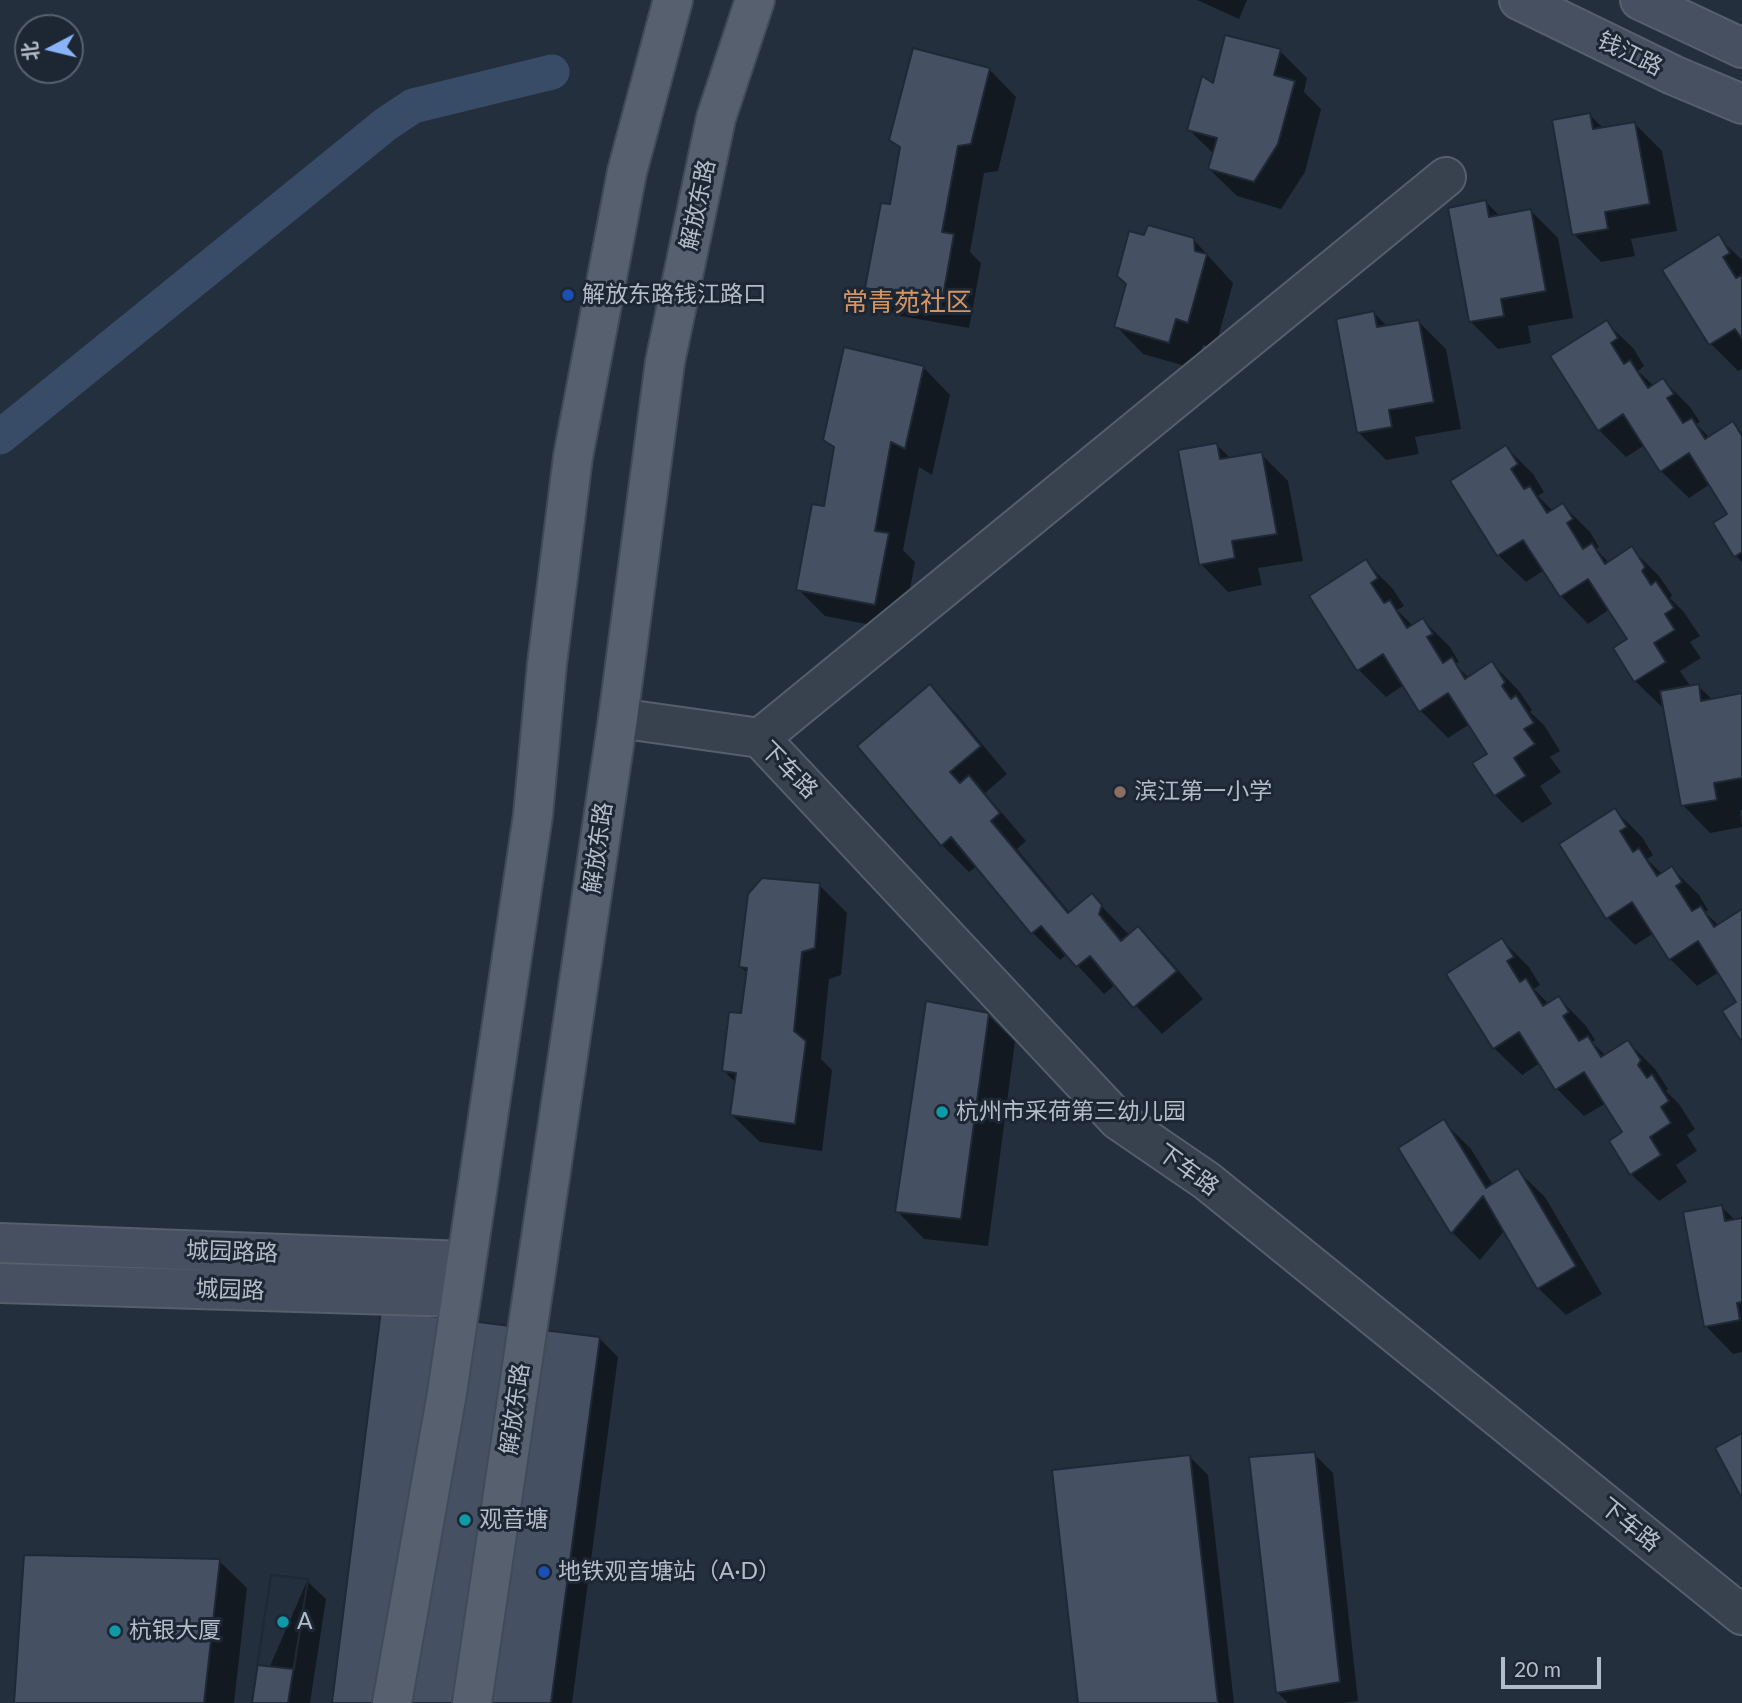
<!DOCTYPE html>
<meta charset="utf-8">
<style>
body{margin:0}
#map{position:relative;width:1742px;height:1703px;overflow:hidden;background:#242f3e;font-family:Lato,"Noto Sans SC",sans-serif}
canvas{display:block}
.north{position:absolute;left:14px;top:14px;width:70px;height:70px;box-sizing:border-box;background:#1d2633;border:2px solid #59626f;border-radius:50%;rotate:263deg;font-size:19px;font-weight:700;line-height:28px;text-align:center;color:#b4bcc9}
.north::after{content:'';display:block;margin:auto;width:24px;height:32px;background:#8ab4f8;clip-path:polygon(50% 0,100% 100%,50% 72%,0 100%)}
.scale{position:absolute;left:1501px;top:1657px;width:100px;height:32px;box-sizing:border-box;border:4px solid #b4bcc9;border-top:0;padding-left:9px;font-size:21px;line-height:24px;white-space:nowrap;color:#b4bcc9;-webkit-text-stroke:5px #1d2633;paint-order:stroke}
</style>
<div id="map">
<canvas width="1742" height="1703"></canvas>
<div class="north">北</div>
<div class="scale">20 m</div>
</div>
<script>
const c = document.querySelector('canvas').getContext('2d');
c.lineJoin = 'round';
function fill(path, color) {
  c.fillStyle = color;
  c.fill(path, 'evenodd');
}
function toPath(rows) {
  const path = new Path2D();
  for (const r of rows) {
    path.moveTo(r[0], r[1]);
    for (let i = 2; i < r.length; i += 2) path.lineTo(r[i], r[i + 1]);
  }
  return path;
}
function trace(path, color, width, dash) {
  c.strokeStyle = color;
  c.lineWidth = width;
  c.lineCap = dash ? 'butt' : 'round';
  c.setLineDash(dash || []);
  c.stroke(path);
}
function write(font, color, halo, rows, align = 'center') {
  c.font = font + ' Lato,"Noto Sans SC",sans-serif';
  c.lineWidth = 6;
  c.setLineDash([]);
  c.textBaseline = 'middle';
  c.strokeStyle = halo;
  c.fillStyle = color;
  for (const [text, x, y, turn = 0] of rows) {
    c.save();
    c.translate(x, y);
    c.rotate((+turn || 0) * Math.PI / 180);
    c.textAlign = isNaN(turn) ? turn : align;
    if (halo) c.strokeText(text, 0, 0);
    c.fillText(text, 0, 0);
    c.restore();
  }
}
fill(toPath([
 [1197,0,1247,0,1239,19],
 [1280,51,1307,78,1304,92,1321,109,1305,172,1281,209,1237,196,1209,169,1214,154,1188,129,1214,86],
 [989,69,1016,97,998,171,984,173,970,252,981,263,969,328,895,315,867,288,891,206,902,150,891,139],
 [1590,115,1604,129,1635,124,1662,151,1677,231,1631,239,1635,256,1601,262,1574,234],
 [1486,202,1500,216,1531,211,1558,238,1573,318,1528,326,1531,343,1498,349,1471,322],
 [1146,237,1193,239,1233,283,1215,349,1203,345,1196,369,1143,354,1116,326],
 [1718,237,1742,260,1742,369,1738,371,1711,344,1664,271],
 [1374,313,1388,327,1419,322,1446,349,1461,429,1415,437,1419,454,1386,460,1358,432],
 [1606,322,1634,349,1644,366,1638,371,1654,386,1663,380,1690,407,1700,422,1696,424,1710,438,1732,424,1742,433,1742,562,1736,556,1730,515,1710,484,1689,498,1661,471,1645,445,1626,457,1599,430],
 [923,367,950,395,932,475,919,467,903,550,915,562,902,631,825,616,798,589,825,508,836,450,825,439],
 [1217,445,1231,459,1261,454,1288,481,1303,561,1258,568,1262,585,1228,592,1201,564],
 [1506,447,1533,474,1544,492,1538,496,1553,511,1563,505,1590,532,1599,547,1596,549,1609,563,1632,549,1659,576,1672,595,1670,598,1683,611,1700,636,1690,642,1701,658,1680,671,1691,687,1698,686,1713,700,1742,695,1742,810,1740,810,1742,827,1710,833,1683,805,1664,707,1663,708,1635,681,1629,639,1610,609,1588,624,1561,596,1544,570,1526,582,1498,555],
 [1366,562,1393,589,1404,606,1397,610,1413,626,1423,620,1450,647,1459,662,1455,664,1469,678,1492,663,1519,691,1532,710,1530,712,1544,725,1560,751,1550,757,1561,772,1540,786,1552,804,1522,823,1495,795,1489,754,1470,724,1448,738,1421,711,1404,685,1386,697,1358,669],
 [930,687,957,714,1007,774,985,793,1026,841,1017,849,1070,913,1091,895,1130,936,1138,928,1166,956,1203,999,1162,1034,1116,984,1104,994,1067,954,1060,960,1033,933,977,866,969,872,942,845,859,746],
 [1615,810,1642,837,1653,855,1647,859,1662,874,1672,868,1699,895,1708,910,1705,912,1719,926,1742,912,1742,1040,1739,1002,1719,972,1697,986,1670,959,1654,933,1635,945,1608,918],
 [819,885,847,913,841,975,829,979,821,1059,832,1070,822,1151,760,1142,732,1115,736,1083,724,1071,743,1015,748,974,741,967],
 [1502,940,1529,967,1540,985,1534,989,1549,1004,1559,998,1586,1026,1595,1040,1592,1042,1606,1056,1628,1042,1655,1069,1668,1089,1666,1091,1679,1104,1695,1129,1687,1135,1697,1151,1676,1165,1687,1182,1659,1201,1631,1174,1625,1133,1606,1103,1584,1116,1557,1089,1540,1063,1522,1075,1494,1048,1448,975],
 [988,1015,1015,1042,988,1246,924,1239,897,1211],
 [1444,1122,1471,1149,1493,1185,1517,1170,1545,1197,1602,1294,1566,1315,1538,1288,1505,1230,1480,1260,1453,1233,1401,1149],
 [1722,1207,1736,1221,1742,1220,1742,1352,1733,1354,1706,1326],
 [599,1338,618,1357,572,1703,334,1703],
 [1314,1454,1333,1473,1358,1701,1344,1703,1288,1703,1277,1692],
 [1189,1456,1208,1475,1234,1703,1080,1703],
 [219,1561,247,1588,234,1703,15,1703],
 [307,1581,326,1599,310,1703,254,1703]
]), '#0007');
trace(toPath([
 [0,437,386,124,413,106,552,72]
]), '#394c67', 35);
const building = toPath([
 [1225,35,1281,49,1274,75,1295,81,1278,144,1254,182,1208,169,1217,138,1187,130,1202,76,1213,83,1225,35],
 [913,48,990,68,971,144,958,146,942,232,954,234,942,302,865,288,881,203,890,204,900,147,889,140,913,48],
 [1590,113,1593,129,1635,122,1650,204,1605,212,1608,229,1572,235,1552,120,1590,113],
 [1486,200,1489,217,1531,209,1546,291,1501,299,1504,316,1469,322,1448,208,1486,200],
 [1148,225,1194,238,1195,251,1207,254,1188,323,1176,319,1169,343,1114,327,1126,284,1117,276,1129,231,1144,235,1148,225],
 [1719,234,1730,253,1723,257,1736,278,1742,275,1742,339,1735,329,1709,345,1662,270,1719,234],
 [1374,311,1377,327,1419,320,1434,402,1389,410,1392,427,1357,433,1336,319,1374,311],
 [1607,320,1618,338,1611,343,1624,364,1630,360,1648,388,1663,378,1674,394,1667,398,1683,423,1692,418,1705,439,1733,421,1742,436,1742,552,1734,557,1713,523,1727,514,1689,453,1660,472,1623,414,1598,431,1550,356,1607,320],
 [844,347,924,366,905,449,891,442,875,531,889,533,875,605,796,590,812,504,824,506,834,447,823,440,844,347],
 [1217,443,1220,459,1262,452,1277,534,1232,541,1235,558,1199,565,1178,450,1217,443],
 [1506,445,1518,464,1511,469,1524,489,1530,486,1547,513,1563,503,1573,519,1567,523,1583,549,1592,543,1605,564,1632,546,1645,567,1642,571,1651,585,1656,581,1674,608,1665,614,1675,630,1654,643,1666,662,1634,682,1613,648,1627,639,1588,579,1560,597,1523,540,1497,556,1450,481,1506,445],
 [1366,559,1378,578,1371,583,1384,603,1390,600,1407,628,1423,618,1433,634,1427,637,1443,663,1452,657,1465,679,1492,661,1505,682,1502,686,1511,699,1516,695,1534,723,1524,729,1535,744,1514,758,1526,776,1494,796,1472,763,1487,754,1448,693,1419,712,1383,654,1357,671,1309,596,1366,559],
 [930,684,981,746,950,772,960,783,969,775,1000,813,991,821,1068,913,1092,893,1102,905,1099,914,1121,941,1138,926,1177,971,1133,1008,1090,956,1076,967,1041,926,1031,934,951,837,941,846,857,746,930,684],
 [1699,684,1701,701,1742,693,1742,778,1714,783,1717,800,1681,806,1660,691,1699,684],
 [1615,808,1627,827,1620,831,1633,852,1639,848,1657,876,1672,866,1682,882,1676,886,1692,911,1701,906,1714,927,1742,909,1742,1043,1722,1011,1736,1002,1698,941,1669,960,1632,902,1606,919,1559,844,1615,808],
 [762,878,820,883,815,948,802,952,794,1031,806,1041,795,1124,730,1115,736,1073,722,1071,729,1012,741,1013,747,968,739,967,748,894,762,878],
 [1502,938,1514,957,1507,961,1520,982,1526,978,1543,1006,1559,996,1569,1012,1563,1016,1579,1041,1588,1036,1601,1057,1628,1040,1641,1060,1638,1065,1647,1078,1652,1074,1669,1101,1661,1107,1671,1123,1650,1137,1661,1155,1630,1175,1609,1141,1622,1132,1584,1072,1555,1090,1519,1032,1493,1049,1446,974,1502,938],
 [926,1001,989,1013,961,1219,895,1212,926,1001],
 [1444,1119,1486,1188,1518,1168,1576,1266,1537,1289,1483,1196,1451,1234,1398,1148,1444,1119],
 [1722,1205,1725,1221,1742,1218,1742,1302,1737,1303,1740,1320,1704,1327,1683,1212,1722,1205],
 [381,1310,600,1337,551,1703,332,1703,381,1310],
 [1742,1433,1742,1499,1715,1448,1742,1433],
 [1315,1452,1340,1682,1276,1693,1249,1457,1315,1452],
 [1190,1455,1218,1703,1078,1703,1052,1470,1190,1455],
 [24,1555,220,1559,204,1703,14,1703,24,1555],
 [271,1575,308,1579,288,1703,252,1703,271,1575],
 [271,1575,308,1579,294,1669,257,1665,271,1575]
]);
fill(building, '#455162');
trace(building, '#1f2835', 2);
const street = toPath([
 [618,718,760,738,1118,1120,1207,1181,1742,1615],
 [760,738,1446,177]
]);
const secondary = toPath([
 [1519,0,1673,75,1742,104],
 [1640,0,1742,48],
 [0,1243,465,1261],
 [0,1283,460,1297]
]);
const primary = toPath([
 [392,1703,447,1393,533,815,547,664,573,457,627,172,673,0],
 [472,1703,618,718,665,362,716,118,755,0]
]);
trace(street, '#565f6c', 42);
trace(secondary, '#565f6c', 42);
trace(primary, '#414a57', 42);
trace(street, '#38414e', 38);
trace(secondary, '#465061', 38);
trace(primary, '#56606e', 38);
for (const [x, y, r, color] of [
 [568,295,7,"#1a4fb4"],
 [1120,792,7,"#8d6e63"],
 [942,1112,7,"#0f9aa8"],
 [465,1520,7,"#0f9aa8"],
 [544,1572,7,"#1a4fb4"],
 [283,1622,7,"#0f9aa8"],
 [115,1631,7,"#0f9aa8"]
]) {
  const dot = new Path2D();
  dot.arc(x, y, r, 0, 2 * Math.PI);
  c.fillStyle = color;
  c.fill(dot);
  trace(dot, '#1d2633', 2.5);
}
write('23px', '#b4bcc9', '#1d2633', [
 ["钱江路",1630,54,26],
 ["解放东路",698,205,-78],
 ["下车路",789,770,45],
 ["解放东路",598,848,-82],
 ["下车路",1188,1170,36],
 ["城园路路",232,1252,2],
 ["城园路",230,1290,2],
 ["解放东路",515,1409,-82],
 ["下车路",1630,1525,39]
]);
write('23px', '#b4bcc9', '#1d2633', [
 ["解放东路钱江路口",582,295],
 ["滨江第一小学",1134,792],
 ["杭州市采荷第三幼儿园",956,1112],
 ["观音塘",479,1520],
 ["地铁观音塘站（A·D）",558,1572],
 ["A",297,1622],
 ["杭银大厦",129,1631]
], 'left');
write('26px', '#d59563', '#1d2633', [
 ["常青苑社区",907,303]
]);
</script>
